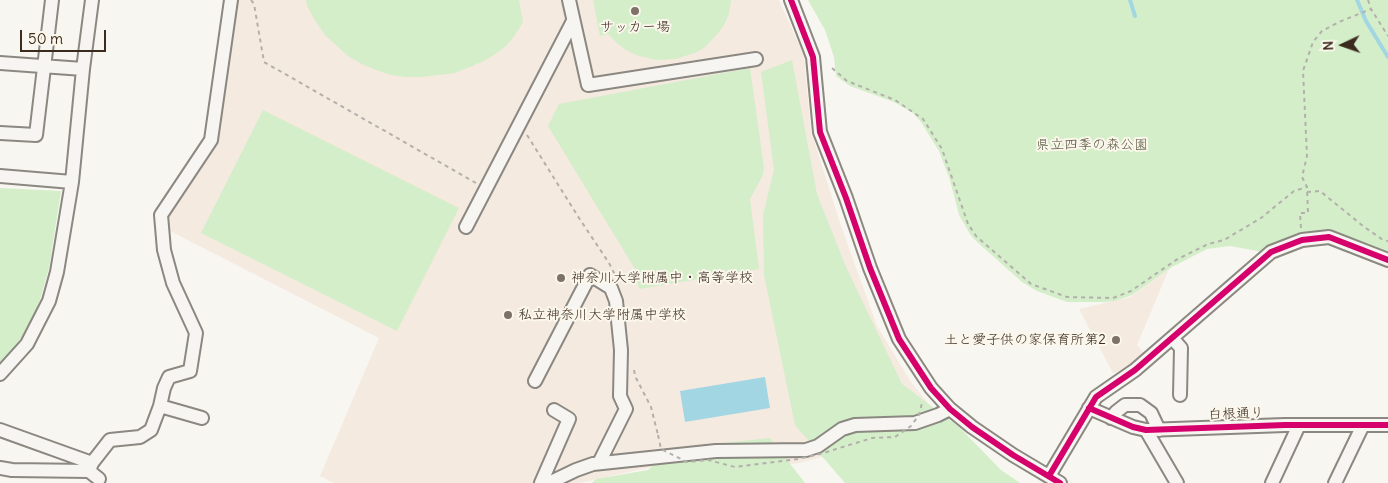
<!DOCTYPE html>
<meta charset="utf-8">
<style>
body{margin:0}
#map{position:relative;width:1388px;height:483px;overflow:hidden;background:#f8f6f0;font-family:Delius,sans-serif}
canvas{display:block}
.north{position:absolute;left:1318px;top:20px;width:50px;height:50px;-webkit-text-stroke:4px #fbf7ec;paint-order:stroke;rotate:267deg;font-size:14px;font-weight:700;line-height:20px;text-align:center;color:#3b2a1e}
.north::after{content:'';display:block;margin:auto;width:18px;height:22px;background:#3b2a1e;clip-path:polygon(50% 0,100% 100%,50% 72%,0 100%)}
.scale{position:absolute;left:20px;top:30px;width:86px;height:22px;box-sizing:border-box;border:2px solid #3b2a1e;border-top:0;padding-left:6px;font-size:15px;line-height:18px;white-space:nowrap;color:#3b2a1e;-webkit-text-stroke:4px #fbf7ec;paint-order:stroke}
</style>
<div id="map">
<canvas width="1388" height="483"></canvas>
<div class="north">N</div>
<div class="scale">50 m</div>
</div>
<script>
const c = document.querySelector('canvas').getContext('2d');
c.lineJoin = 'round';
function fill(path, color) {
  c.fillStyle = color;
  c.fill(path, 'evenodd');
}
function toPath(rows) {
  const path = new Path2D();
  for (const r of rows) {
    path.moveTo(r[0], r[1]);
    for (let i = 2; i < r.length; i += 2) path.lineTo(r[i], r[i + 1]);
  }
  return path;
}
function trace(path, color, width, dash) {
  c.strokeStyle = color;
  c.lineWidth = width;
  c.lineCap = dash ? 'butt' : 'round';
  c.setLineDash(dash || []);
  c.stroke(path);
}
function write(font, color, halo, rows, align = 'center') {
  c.font = font + ' Delius,"Klee One",sans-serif';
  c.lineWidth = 4;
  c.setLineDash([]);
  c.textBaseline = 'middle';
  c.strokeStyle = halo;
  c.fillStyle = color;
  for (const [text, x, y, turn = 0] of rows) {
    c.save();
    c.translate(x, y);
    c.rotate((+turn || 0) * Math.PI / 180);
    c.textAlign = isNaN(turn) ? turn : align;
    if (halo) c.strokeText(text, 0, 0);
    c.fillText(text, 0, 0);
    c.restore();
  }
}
fill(toPath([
 [237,0,779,0,804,56,811,131,841,226,877,326,911,382,950,430,830,455,799,463,735,470,705,465,647,468,580,483,334,483,320,476,379,338,170,231,167,217,217,140],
 [1169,269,1137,345,1146,356,1115,373,1113,373,1079,309,1130,297]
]), '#f5eae0');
fill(toPath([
 [306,0,519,0,523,22,515,35,506,46,494,55,482,62,455,73,422,77,406,77,391,75,376,70,362,64,348,56,325,35,316,22,307,6],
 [593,0,731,0,729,14,724,25,719,32,705,47,697,52,676,59,656,60,636,55,626,50,618,44,608,34,600,36],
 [808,0,1388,0,1388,254,1331,233,1270,245,1263,252,1230,246,1207,249,1172,267,1132,295,1115,301,1104,302,1067,302,1037,291,1022,282,975,240,970,234,959,215,950,180,939,151,921,122,913,113,894,102,850,86,836,76,834,57,825,30],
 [792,60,817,194,846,267,902,384,959,427,1001,470,1020,483,845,483,795,425,764,275,763,215,774,170,761,72],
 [750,68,764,168,762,177,750,199,759,269,639,289,635,269,548,126,559,104],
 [263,110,459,208,397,331,201,233],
 [0,188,61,191,49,268,40,300,28,329,10,352,0,362],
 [770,438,805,483,592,483,596,479,648,470,675,448]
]), '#d3eec8');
fill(toPath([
 [765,377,770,408,685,422,680,391]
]), '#a3d6e3');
trace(toPath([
 [1130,0,1135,16],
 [1357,0,1366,21,1388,57]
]), '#a3d6e3', 4);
const minor = toPath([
 [569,0,588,85,756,59],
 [791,0,813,57,820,132,846,198,870,268,899,339,931,388,950,409,972,427,1013,455,1060,483],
 [0,63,83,69],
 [0,133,36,135,52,0],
 [0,176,72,182,83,69,92,0],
 [466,227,573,21],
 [1172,338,1181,348,1180,395],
 [0,374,27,344,49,301,57,272,72,182],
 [535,381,590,275,611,288,616,301,621,350,620,396,626,409,599,463],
 [160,406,202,418],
 [1089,408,1133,427,1146,430,1285,425,1388,425],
 [1111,418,1116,412,1125,405,1140,405,1151,413,1159,430],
 [0,430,92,463],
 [1146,430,1177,483],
 [0,468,12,470,89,471,99,479],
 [89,471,92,463,110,440,140,437,151,430,160,406,164,388,169,377,190,371,196,333,173,283,164,250,161,215,211,140,231,0],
 [1049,476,1096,397,1135,370,1271,252,1302,240,1329,237,1388,260],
 [541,483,569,419,554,410],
 [549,483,576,470,593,464,716,451,806,450,818,446,842,429,855,425,915,423,938,415,950,409],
 [1272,483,1299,425],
 [1335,483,1363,425]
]);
trace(minor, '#8b8781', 16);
trace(toPath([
 [251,0,254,4,264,62,476,183],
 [1368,0,1371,9,1388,36],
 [832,68,847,81,895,100,923,119,942,149,968,224,976,236,1031,284,1067,297,1113,298,1131,291,1176,260,1208,244,1224,240,1261,218,1294,191,1307,187],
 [527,135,579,218,609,263,615,275],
 [1307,192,1320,191,1363,226,1383,240,1388,241],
 [1301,228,1300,213,1308,213,1307,187,1302,177,1307,156,1303,71,1313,42,1322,31,1339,22,1371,9],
 [634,370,635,376,651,407,658,435]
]), '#b3b0ac', 2, [4, 4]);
trace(minor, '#f6f5f1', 12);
trace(toPath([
 [658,435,661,449,687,462,708,460,735,467,798,459,820,454,872,438,895,437,911,426,919,415,922,403]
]), '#b3b0ac', 2, [4, 4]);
trace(toPath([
 [791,0,813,57,820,132,846,198,870,268,899,339,931,388,950,409,972,427,1013,455,1060,483],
 [1089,408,1133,427,1146,430,1285,425,1388,425],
 [1049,476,1096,397,1135,370,1271,252,1302,240,1329,237,1388,260]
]), '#d6006c', 6);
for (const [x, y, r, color] of [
 [635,11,5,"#7d7168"],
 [561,278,5,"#7d7168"],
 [508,315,5,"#7d7168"],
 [1116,340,5,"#7d7168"]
]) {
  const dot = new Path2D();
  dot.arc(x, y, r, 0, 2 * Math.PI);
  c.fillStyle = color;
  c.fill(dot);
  trace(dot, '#fbf7ec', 2);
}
write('14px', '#3b2a1e', '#fbf7ec', [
 ["サッカー場",635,27,"center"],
 ["神奈川大学附属中・高等学校",571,278],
 ["私立神奈川大学附属中学校",518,315],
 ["土と愛子供の家保育所第2",1106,340,"right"]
], 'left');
write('14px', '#5a5940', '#fbf7ec', [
 ["県立四季の森公園",1092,145]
]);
write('14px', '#3b2a1e', '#fbf7ec', [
 ["白根通り",1236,414,-2]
]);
</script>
